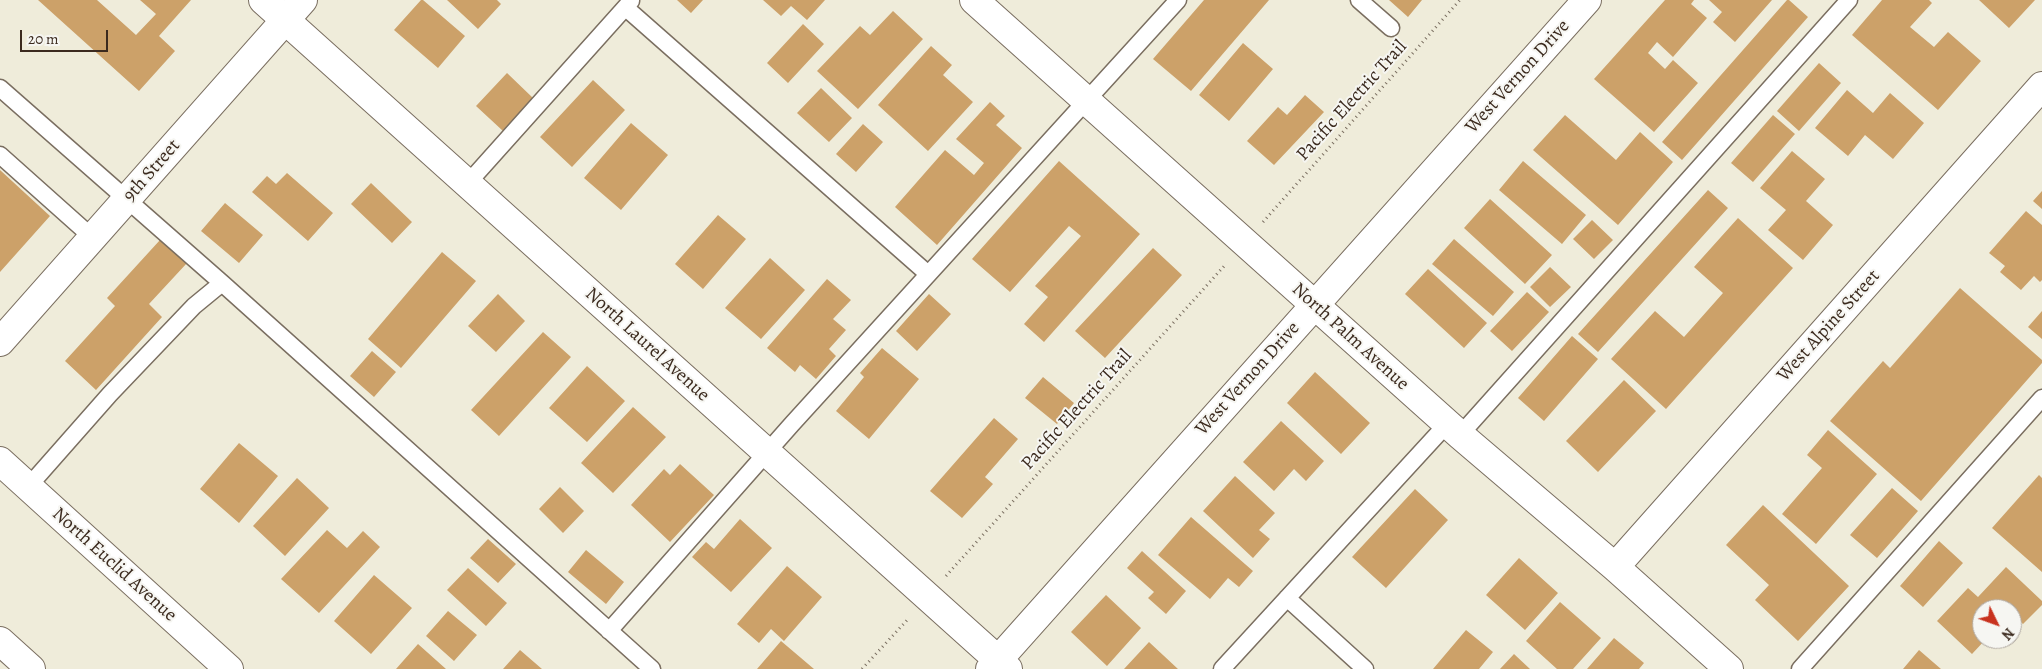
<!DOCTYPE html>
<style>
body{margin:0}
#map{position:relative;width:2042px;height:669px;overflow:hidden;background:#efecda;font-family:Alegreya,serif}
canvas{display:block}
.north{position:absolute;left:1972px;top:599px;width:50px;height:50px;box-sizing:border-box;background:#f6f6f2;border:1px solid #aba49d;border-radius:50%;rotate:132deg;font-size:14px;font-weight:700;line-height:20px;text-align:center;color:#3b2a1e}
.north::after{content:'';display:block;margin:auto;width:18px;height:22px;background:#c8321e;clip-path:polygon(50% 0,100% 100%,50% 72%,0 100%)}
.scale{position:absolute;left:20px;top:30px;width:88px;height:22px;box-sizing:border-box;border:2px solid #3b2a1e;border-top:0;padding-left:6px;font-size:15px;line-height:18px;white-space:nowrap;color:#3b2a1e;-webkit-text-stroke:4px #f6f6f2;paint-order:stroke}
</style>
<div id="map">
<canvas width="2042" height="669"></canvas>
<div class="north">N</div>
<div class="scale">20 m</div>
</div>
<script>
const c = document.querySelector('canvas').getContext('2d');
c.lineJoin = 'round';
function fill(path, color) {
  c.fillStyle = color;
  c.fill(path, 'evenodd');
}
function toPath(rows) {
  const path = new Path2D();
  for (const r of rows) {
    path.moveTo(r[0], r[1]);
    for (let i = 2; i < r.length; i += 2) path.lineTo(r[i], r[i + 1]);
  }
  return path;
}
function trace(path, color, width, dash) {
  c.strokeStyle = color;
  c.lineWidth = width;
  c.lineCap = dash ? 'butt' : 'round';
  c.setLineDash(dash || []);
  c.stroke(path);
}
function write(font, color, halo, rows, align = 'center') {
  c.font = font + ' Alegreya,serif';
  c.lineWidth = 4;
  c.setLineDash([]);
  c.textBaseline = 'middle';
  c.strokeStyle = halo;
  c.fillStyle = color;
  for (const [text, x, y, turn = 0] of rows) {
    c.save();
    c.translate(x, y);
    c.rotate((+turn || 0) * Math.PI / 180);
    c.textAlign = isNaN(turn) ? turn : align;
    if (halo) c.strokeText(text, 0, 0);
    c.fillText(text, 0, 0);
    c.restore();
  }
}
fill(toPath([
 [38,0,97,0,136,35,156,14,140,0,191,0,159,36,175,51,139,91],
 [421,0,423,0,465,36,438,68,394,30],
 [447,0,497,0,501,4,478,29],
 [677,0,703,0,691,13],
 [763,0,825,0,807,20,791,6,781,16],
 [1204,0,1269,0,1191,91,1153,59],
 [1389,0,1422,0,1408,17],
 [1665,0,1694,0,1691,4,1707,18,1673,57,1657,42,1648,53,1665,69,1673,60,1698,83,1654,132,1594,79],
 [1709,0,1772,0,1735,42,1713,22,1722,12],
 [1787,0,1789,0,1808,17,1682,160,1662,142],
 [1882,0,1929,0,1932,3,1910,27,1934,47,1948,32,1981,61,1938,110,1852,35],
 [1979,0,2035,0,2009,28],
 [893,11,923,39,858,109,817,71,860,26,870,35],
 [803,24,824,44,788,83,767,63],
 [1243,43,1273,69,1229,121,1199,95],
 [931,46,952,65,943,75,973,102,928,151,878,105],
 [1819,63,1841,83,1799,131,1777,111],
 [507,73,533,98,503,131,476,106],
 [593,80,625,110,572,167,540,137],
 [821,88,852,118,829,142,797,113],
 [1847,90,1873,113,1890,93,1924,123,1893,159,1865,135,1848,156,1815,128],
 [1305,95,1324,112,1274,165,1247,141,1278,107,1287,115],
 [990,102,1005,116,996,125,1022,148,937,245,895,207,945,150,974,175,984,163,956,139],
 [1565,115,1616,160,1640,132,1673,162,1618,225,1533,150],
 [1773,115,1795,134,1753,182,1731,163],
 [631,123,668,155,621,210,584,178],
 [863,124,883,142,856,172,836,154],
 [1792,151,1825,179,1806,201,1833,225,1803,260,1768,230,1786,210,1760,188],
 [1059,161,1140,234,1044,342,1024,324,1048,297,1035,286,1081,236,1069,226,1010,292,972,259],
 [1523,161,1586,215,1562,244,1499,190],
 [0,170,50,216,0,272],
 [287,173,333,213,308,241,252,192,267,176,276,184],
 [371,183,412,222,392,243,351,204],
 [1708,190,1728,208,1598,352,1578,334],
 [2042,191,2042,209,2033,201],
 [1490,199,1552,255,1525,284,1464,228],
 [225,203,263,235,239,263,201,231],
 [2026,211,2042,225,2042,280,2040,282,2034,276,2021,290,2000,272,2005,266,1989,253],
 [718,215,746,239,703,289,675,264],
 [1738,218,1793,268,1666,409,1611,359,1655,311,1684,337,1723,293,1694,267],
 [1592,220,1613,240,1594,259,1573,239],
 [1454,239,1514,292,1493,316,1432,264],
 [160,240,187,263,149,304,162,317,96,390,65,361,115,306,107,298],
 [1153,248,1182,275,1105,358,1075,331],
 [442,252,476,281,401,368,368,339],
 [770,258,805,290,761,339,725,308],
 [1550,267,1571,287,1550,307,1530,287],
 [1428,269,1487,323,1464,348,1405,294],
 [827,279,851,300,833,319,846,330,829,349,836,356,816,379,800,365,795,372,767,348],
 [1960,288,2042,360,2042,363,1921,501,1830,421,1883,361,1890,368],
 [1527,292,1549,312,1512,351,1490,331],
 [498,294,525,321,496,352,468,326],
 [929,294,951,314,917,351,896,331],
 [2042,311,2042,339,2028,327],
 [543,332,571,357,499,436,471,410],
 [1572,336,1598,359,1544,421,1518,398],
 [882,348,919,379,869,439,836,411,864,377,860,373],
 [372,351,396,372,374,397,350,376],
 [587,366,625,401,587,442,549,408],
 [1315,372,1370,423,1341,454,1287,403],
 [1043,377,1074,403,1057,424,1025,398],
 [1624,380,1656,411,1598,472,1566,441],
 [633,407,666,437,613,493,581,463],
 [994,418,1018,439,985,477,993,484,962,518,930,491],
 [1281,421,1324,461,1306,481,1294,469,1274,491,1243,462],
 [1828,430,1877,474,1816,544,1782,514,1822,468,1807,455],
 [239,443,278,476,239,523,200,489],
 [680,464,714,495,670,542,631,505,664,469,670,475],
 [2039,475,2042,478,2042,572,1992,528],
 [1235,476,1275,513,1259,530,1270,539,1253,558,1203,511],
 [297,478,329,508,285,556,253,526],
 [560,487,584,511,563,533,539,509],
 [1892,488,1918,511,1877,558,1850,535],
 [1415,489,1448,520,1386,588,1352,557],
 [1763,505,1849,586,1798,641,1755,600,1769,585,1726,545],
 [1191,517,1253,571,1239,587,1228,578,1210,599,1158,555],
 [740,519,772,548,731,592,692,557,706,542,714,549],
 [327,530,347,548,363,531,380,547,319,613,281,579],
 [488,539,516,564,498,583,470,558],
 [1939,541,1963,563,1923,607,1900,586],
 [586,550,624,582,606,604,568,572],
 [1142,551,1186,591,1166,614,1148,598,1154,592,1127,568],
 [1519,558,1558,593,1525,630,1486,595],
 [787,566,822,597,784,641,771,629,759,643,737,624],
 [2006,567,2042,601,2042,605,2023,624,2012,614,2012,609,1982,609,1982,639,1986,639,1972,654,1937,621,1968,588,1978,597],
 [468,568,507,603,486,626,447,590],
 [374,575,412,608,371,654,334,621],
 [1106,595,1141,628,1107,666,1071,632],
 [1560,602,1601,638,1573,669,1557,669,1526,641],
 [448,611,477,635,454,661,426,636],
 [1466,630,1493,652,1479,669,1433,669],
 [1614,638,1644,663,1639,669,1587,669],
 [781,641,814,669,757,669],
 [1149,642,1178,669,1124,669],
 [418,644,446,669,396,669],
 [520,650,542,669,503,669],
 [1919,650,1941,669,1903,669],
 [1514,654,1530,669,1500,669]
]), '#cca169');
const lane = toPath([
 [1359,0,1391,28],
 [626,8,928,274],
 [0,88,222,283,652,669],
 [0,155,93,238],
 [468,183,631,1],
 [1460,435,1849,0],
 [28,487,110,394,194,306,222,283],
 [1287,598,1365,669],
 [609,631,792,424,1178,0],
 [1222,669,1447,424],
 [1800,669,2042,398]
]);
const street = toPath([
 [263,0,1008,669],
 [974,0,1460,435,1615,567,1729,669],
 [1615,567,2042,86],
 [990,669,1587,0]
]);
const secondary = toPath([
 [0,342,303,0]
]);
const primary = toPath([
 [0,461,229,669],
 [0,641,31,669]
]);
trace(lane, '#7a6e60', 19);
trace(street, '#7a6e60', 30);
trace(secondary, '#7a6e60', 30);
trace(primary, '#7a6e60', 30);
trace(toPath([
 [1263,222,1460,0],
 [946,576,1226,264],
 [862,669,909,618]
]), '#7a6e60', 3, [1, 4]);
trace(lane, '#fff', 16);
trace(street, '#fff', 28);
trace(secondary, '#fff', 28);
trace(primary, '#fff', 28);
write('19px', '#3b2a1e', '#f6f6f2', [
 ["West Vernon Drive",1518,77,-48],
 ["Pacific Electric Trail",1352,101,-48],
 ["9th Street",152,171,-49],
 ["West Alpine Street",1829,326,-48],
 ["North Palm Avenue",1350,337,42],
 ["North Laurel Avenue",647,345,42],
 ["West Vernon Drive",1248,379,-48],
 ["Pacific Electric Trail",1077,410,-48],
 ["North Euclid Avenue",114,565,42]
]);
</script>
